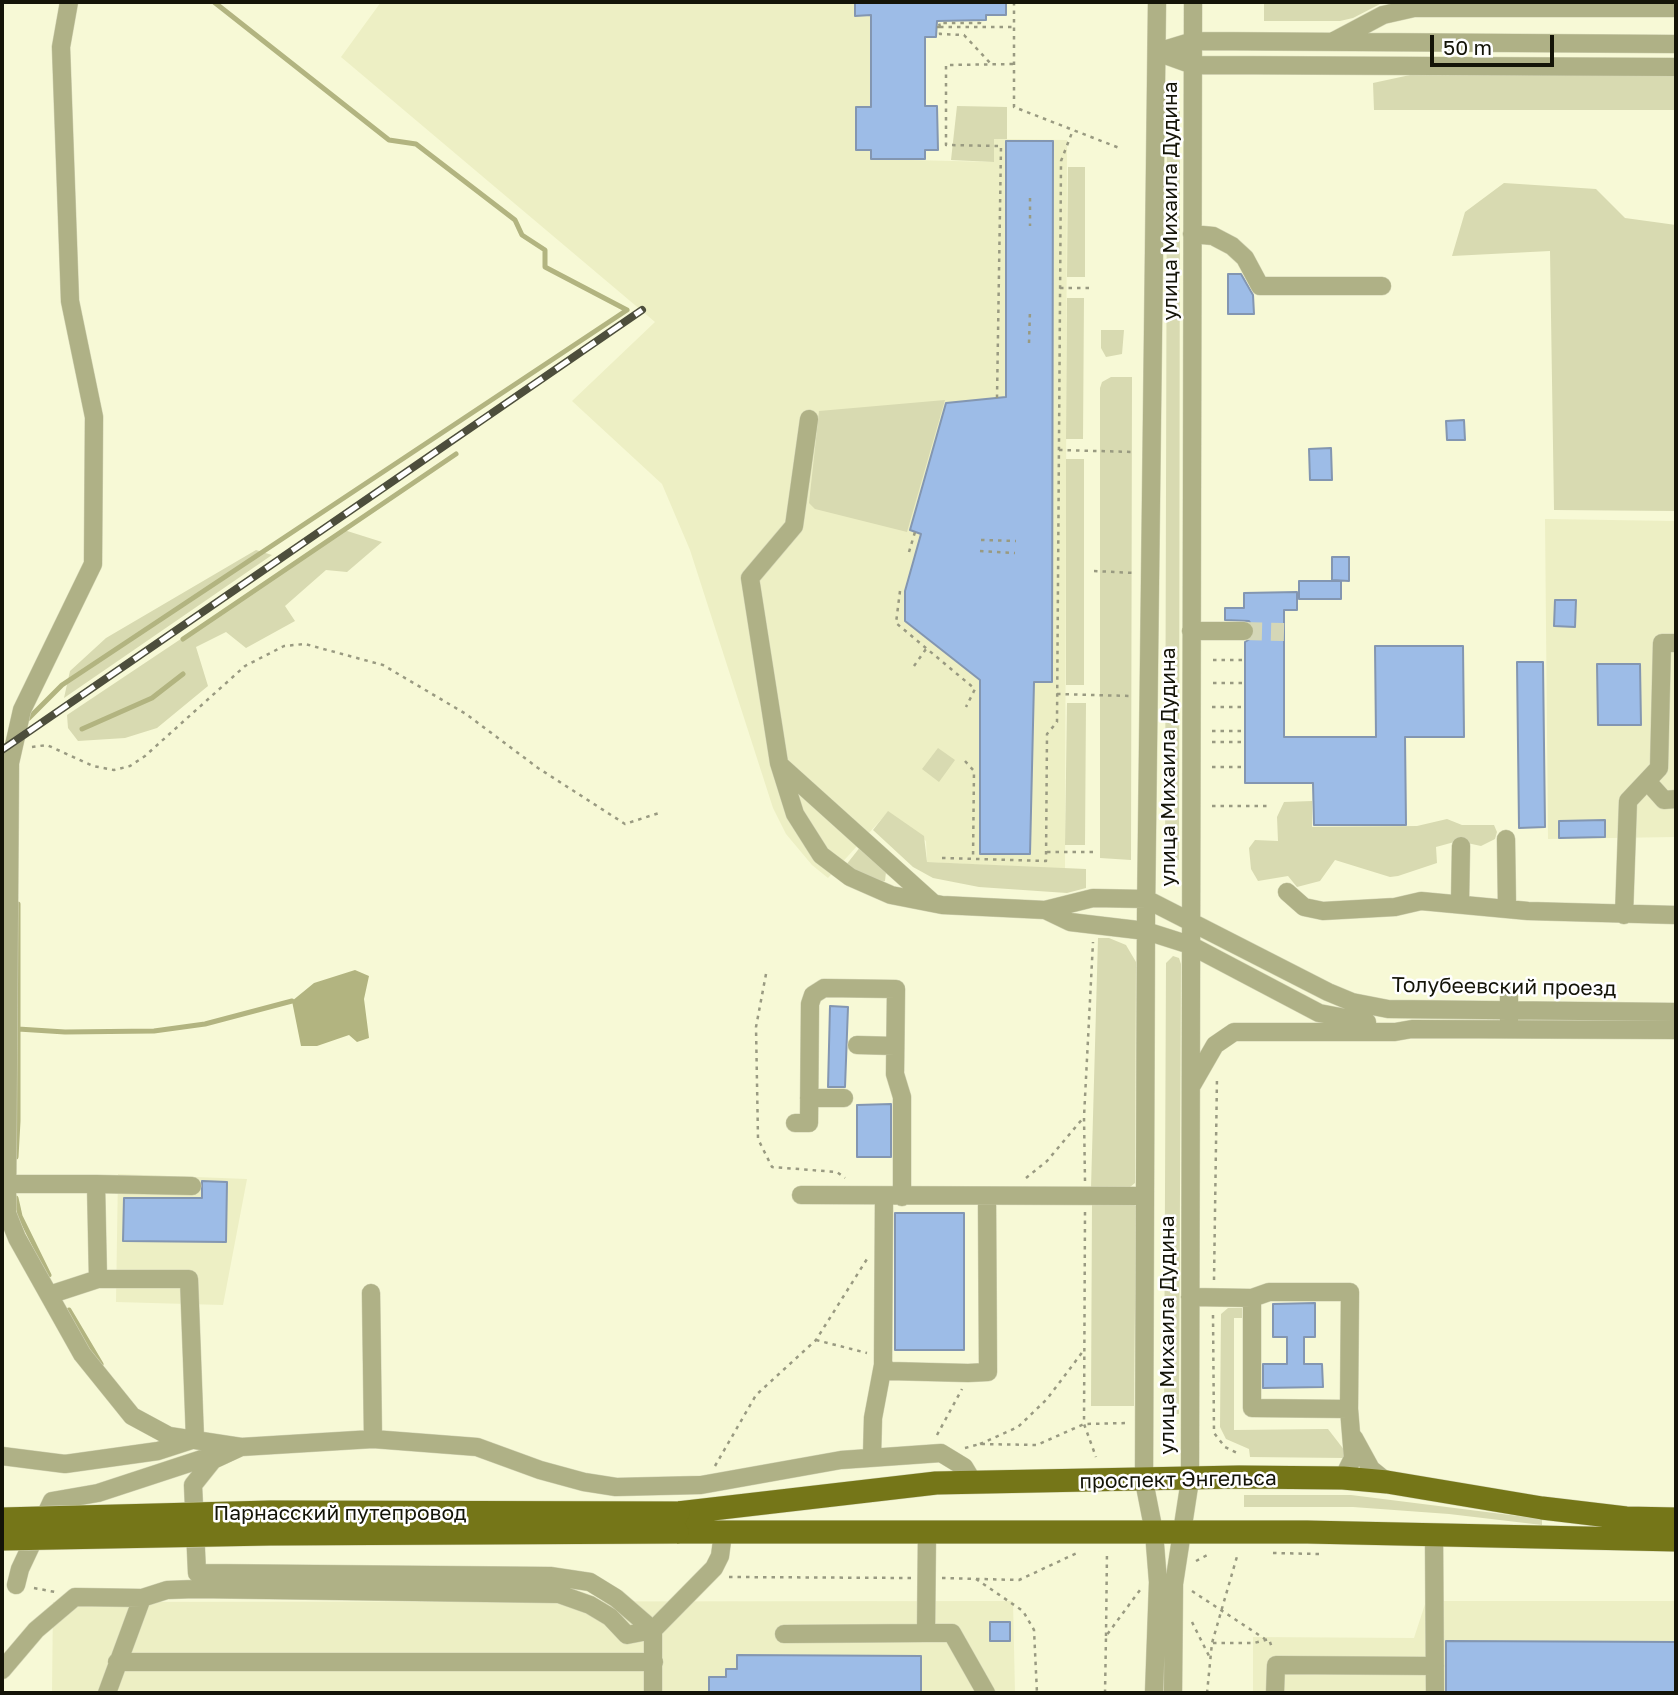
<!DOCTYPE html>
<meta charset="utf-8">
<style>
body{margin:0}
#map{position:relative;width:1678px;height:1695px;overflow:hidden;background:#f7f9d6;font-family:"Golos Text",sans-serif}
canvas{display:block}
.frame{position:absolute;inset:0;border:4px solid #141408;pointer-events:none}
.scale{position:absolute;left:1430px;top:35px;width:124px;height:32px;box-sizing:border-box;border:4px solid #141408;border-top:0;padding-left:9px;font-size:21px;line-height:24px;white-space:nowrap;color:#141408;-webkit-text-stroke:5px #fff;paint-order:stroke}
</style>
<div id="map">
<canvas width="1678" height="1695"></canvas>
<div class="frame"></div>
<div class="scale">50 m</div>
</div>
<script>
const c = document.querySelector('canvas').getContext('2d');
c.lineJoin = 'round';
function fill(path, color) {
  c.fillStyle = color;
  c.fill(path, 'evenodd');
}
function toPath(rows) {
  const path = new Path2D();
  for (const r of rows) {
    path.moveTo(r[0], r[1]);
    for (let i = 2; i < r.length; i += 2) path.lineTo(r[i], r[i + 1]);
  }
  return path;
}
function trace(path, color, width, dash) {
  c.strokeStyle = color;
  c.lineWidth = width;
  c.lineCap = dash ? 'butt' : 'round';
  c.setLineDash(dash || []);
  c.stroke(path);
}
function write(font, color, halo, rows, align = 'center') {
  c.font = font + ' "Golos Text",sans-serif';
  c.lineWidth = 5;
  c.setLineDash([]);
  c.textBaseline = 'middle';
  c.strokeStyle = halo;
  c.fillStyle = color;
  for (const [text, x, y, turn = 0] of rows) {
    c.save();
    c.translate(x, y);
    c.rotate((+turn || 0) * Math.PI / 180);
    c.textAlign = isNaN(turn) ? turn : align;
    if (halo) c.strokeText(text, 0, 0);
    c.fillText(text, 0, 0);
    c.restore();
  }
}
fill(toPath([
 [381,2,870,2,871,159,993,162,994,139,1067,140,1065,869,927,862,926,841,888,812,828,878,812,865,786,834,773,808,690,550,662,484,572,401,655,322,341,57],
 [1545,519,1676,521,1676,837,1548,839],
 [118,1174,247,1179,223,1305,116,1302],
 [1013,1601,1015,1693,52,1693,53,1602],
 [1426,1601,1676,1601,1676,1693,1253,1693,1253,1637,1414,1638]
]), '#edefc4');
fill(toPath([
 [1264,2,1384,2,1353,18,1340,21,1264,21],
 [1410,75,1676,76,1676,110,1374,110,1373,83],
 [957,106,1007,107,1007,139,994,139,994,162,951,160],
 [1167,111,1180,111,1179,860,1165,860],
 [1068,167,1085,167,1085,277,1067,277],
 [1504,183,1596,189,1625,218,1676,225,1676,511,1554,510,1550,251,1452,256,1465,212],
 [1067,298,1084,298,1083,439,1066,439],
 [1101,330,1124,330,1122,354,1106,357,1101,348],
 [1111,377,1132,377,1131,860,1100,858,1100,388,1102,382],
 [945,400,907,532,815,509,809,503,819,411],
 [1066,459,1084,459,1084,685,1066,685],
 [344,530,382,542,347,572,326,570,285,606,295,621,246,648,226,632,196,647,208,686,157,728,125,738,78,741,68,728,67,715],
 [256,550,272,555,64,698,70,671,106,638],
 [1067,703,1086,703,1085,845,1065,845],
 [938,748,955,760,939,782,922,769],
 [1312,801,1312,827,1417,826,1447,819,1462,825,1494,825,1497,832,1495,839,1481,846,1458,841,1436,847,1437,863,1398,876,1390,877,1335,860,1320,881,1297,887,1288,876,1258,881,1251,869,1249,848,1255,840,1278,841,1277,817,1284,802],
 [888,811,924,836,927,862,1086,869,1086,888,1067,893,979,887,933,878,913,867,873,830],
 [861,846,886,872,885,881,880,882,846,865],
 [1098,938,1109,938,1126,945,1136,962,1135,1183,1130,1187,1091,1188],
 [1173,956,1179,958,1181,964,1179,1414,1164,1414,1166,963],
 [1092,1202,1130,1202,1136,1206,1134,1406,1091,1406],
 [1228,1308,1242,1308,1242,1318,1234,1318,1234,1430,1328,1429,1345,1451,1345,1458,1250,1457,1249,1449,1226,1439,1220,1427,1221,1314],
 [1244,1495,1351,1495,1542,1519,1542,1525,1449,1514,1353,1507,1244,1507]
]), '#d8dab1');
fill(toPath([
 [355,970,369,976,364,999,369,1038,357,1042,349,1035,317,1046,301,1046,292,1001,314,983]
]), '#b2b480');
trace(toPath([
 [183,639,456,454],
 [29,718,62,685,627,310,545,267,545,250,522,235,515,220,416,144,389,140,214,2],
 [82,729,152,698,183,674],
 [18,1029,65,1032,154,1031,205,1024,292,1001],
 [16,1157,18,1121,18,904],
 [16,1198,20,1216,49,1275],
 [69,1310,101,1364]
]), '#b2b480', 5);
const building = toPath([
 [855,2,1006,2,1006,15,986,15,986,20,937,21,936,37,925,37,925,106,937,106,938,150,925,150,925,159,871,159,871,150,856,150,856,107,871,107,871,15,855,16,855,2],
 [1006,141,1053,141,1052,682,1034,682,1030,854,980,854,980,680,905,621,905,591,921,534,910,530,946,403,1006,397,1006,141],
 [1228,274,1241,274,1253,295,1254,314,1228,314,1228,274],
 [1464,420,1465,440,1447,440,1446,421,1464,420],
 [1331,448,1332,480,1310,480,1309,449,1331,448],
 [1332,557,1349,557,1349,581,1332,580,1332,557],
 [1299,581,1341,581,1341,599,1299,599,1299,581],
 [1297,592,1297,610,1284,610,1284,737,1376,737,1375,646,1463,646,1464,737,1405,737,1406,825,1314,825,1313,783,1245,783,1245,642,1253,637,1255,630,1249,621,1225,620,1225,608,1244,608,1244,593,1297,592],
 [1555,600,1576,600,1575,627,1554,626,1555,600],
 [1517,662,1543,662,1545,827,1519,828,1517,662],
 [1597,664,1640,664,1641,725,1598,725,1597,664],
 [1605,820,1605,837,1559,838,1559,821,1605,820],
 [830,1006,848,1007,845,1087,828,1087,830,1006],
 [891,1104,891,1157,857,1157,857,1105,891,1104],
 [202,1181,227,1182,226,1242,123,1241,124,1198,202,1198,202,1181],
 [895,1213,964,1213,964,1350,895,1350,895,1213],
 [1315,1303,1315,1337,1304,1337,1304,1364,1322,1364,1323,1387,1263,1388,1263,1364,1287,1364,1287,1337,1273,1337,1273,1304,1315,1303],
 [990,1622,1010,1622,1010,1641,990,1641,990,1622],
 [1446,1641,1676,1642,1676,1693,1446,1693,1446,1641],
 [737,1655,921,1656,921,1693,709,1693,709,1677,726,1677,726,1669,737,1669,737,1655]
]);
fill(building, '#9dbce7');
trace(building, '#8396b1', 2);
trace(toPath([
 [1244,631,1284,632]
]), '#d5d7b7', 18, [18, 9]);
const minor = toPath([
 [69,2,61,47,70,301,94,417,93,564,22,710,10,763,7,1213,17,1238,82,1354,132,1416,169,1436,241,1447],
 [1334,41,1383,15,1414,8,1676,8],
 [1157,52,1193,65,1676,67],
 [1157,52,1193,41,1676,44],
 [1192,234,1213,236,1232,246,1245,258,1260,286,1382,286],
 [809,419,794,526,750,578,779,763,795,814,821,855,850,877,891,895,942,905,1045,910,1093,898,1146,899,1328,992,1352,1002,1388,1009,1676,1012],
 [1191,631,1244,631],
 [781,766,932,902],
 [1647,781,1664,800,1676,799],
 [1506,839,1507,907],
 [1287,892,1304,907,1323,911,1395,907,1421,901,1528,911,1676,915],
 [1460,903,1461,846],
 [1045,910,1070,922,1146,931,1190,945,1319,1013,1367,1022],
 [1624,915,1628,801,1659,768,1662,643,1676,643],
 [1509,1023,1509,991],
 [857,1045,895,1046],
 [1192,1085,1215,1045,1234,1032,1395,1032,1412,1029,1676,1030],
 [809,1098,844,1098],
 [795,1123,809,1123,810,1004,813,995,824,988,896,989,895,1074,902,1097,902,1197],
 [7,1184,96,1184,98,1279,49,1295],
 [96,1184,192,1186],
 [801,1195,1145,1196],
 [884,1197,883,1365,889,1371,968,1373,988,1372,987,1197],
 [371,1293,373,1439],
 [1190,1297,1252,1298,1269,1292,1350,1292,1349,1409,1353,1458,1343,1478],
 [1252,1298,1252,1408,1349,1409],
 [1354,1438,1371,1469,1387,1482],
 [2,1456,65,1464,158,1451,195,1439,189,1279,98,1279],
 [872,1456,873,1418,883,1365],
 [927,1531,926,1633,952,1633,986,1693],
 [723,1533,720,1556,714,1568,653,1630,616,1598,590,1582,550,1576,197,1573,193,1485,213,1460,241,1447,373,1439,477,1447,540,1470,584,1482,616,1487,701,1485,841,1460,941,1453,964,1467,973,1482],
 [1434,1534,1435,1693],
 [16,1585,20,1569,52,1501,98,1493,220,1453],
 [784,1634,926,1633],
 [117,1662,654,1662],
 [2,1670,36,1630,75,1597,142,1598,167,1590,195,1589,559,1594,590,1605,610,1617,627,1635,653,1630,653,1693],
 [107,1693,142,1598],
 [1154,1693,1158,1582,1154,1532,1144,1481,1146,914,1157,2],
 [1173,1693,1174,1584,1190,1480,1193,2],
 [1275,1693,1276,1665,1435,1666]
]);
const major = toPath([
 [678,1513,936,1483,1239,1477,1343,1478,1387,1482,1542,1508,1626,1518,1676,1519],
 [677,1532,1307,1532,1676,1540]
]);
trace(minor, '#d3d4b5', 19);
trace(major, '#d3d4b5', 24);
trace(toPath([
 [1014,2,1014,107,1122,149],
 [937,27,940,27,940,34,964,35,991,64],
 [940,27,1013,27],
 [940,27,939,23,980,23,980,20],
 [1030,198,1030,226],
 [1060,288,1094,288],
 [1029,343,1030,310],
 [997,398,1001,146,946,145,946,65,1014,64],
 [1059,450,1135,452],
 [981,540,1016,541],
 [980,551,1015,553],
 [909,552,915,532],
 [1094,571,1134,573],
 [900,591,896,623,975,689,966,707],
 [1213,660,1245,660],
 [914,666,926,649],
 [1213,683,1245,683],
 [1057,694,1131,696],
 [1212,707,1245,707],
 [1212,731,1245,731],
 [1212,742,1245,742],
 [32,747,47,745,93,766,114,770,130,766,145,756,245,666,284,646,305,644,383,665,466,714,538,768,625,824,659,813],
 [965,761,974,771,973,859],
 [1212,767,1245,767],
 [1212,806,1269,806],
 [1047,852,1093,852],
 [942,858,1046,861,1047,734,1057,722,1061,161,1073,130],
 [766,974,756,1027,758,1139,772,1167,837,1172,845,1178],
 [1026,1178,1047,1161,1084,1117],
 [1085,1181,1084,1117,1093,942],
 [1085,1212,1084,1424,1096,1457],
 [1214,1280,1217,1077],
 [1213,1315,1214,1433,1225,1447,1239,1454],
 [816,1340,867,1353],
 [937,1435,962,1389],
 [980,1444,1018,1427,1047,1399,1084,1350],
 [965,1448,980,1444,1037,1445,1084,1424,1128,1423],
 [715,1466,756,1395,816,1340,867,1259],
 [1273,1553,1319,1554],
 [1196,1561,1211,1553],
 [729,1577,911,1578],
 [942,1578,1019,1580,1077,1553],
 [976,1579,1023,1611,1034,1630,1037,1693],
 [34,1588,55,1592],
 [1192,1591,1265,1639],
 [1192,1622,1211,1660],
 [1106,1636,1107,1551],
 [1213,1643,1254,1643,1269,1639,1272,1648],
 [1105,1693,1106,1636,1140,1590],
 [1207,1693,1212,1643,1238,1553]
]), '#999a81', 2.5, [3.5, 5]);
trace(minor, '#afb186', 18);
trace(major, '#757618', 23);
const rail = toPath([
 [2,750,642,310]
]);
trace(rail, '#4d4e3c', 8);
trace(rail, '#fff', 5, [16]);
const majorBridge = toPath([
 [2,1519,270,1512,678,1513],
 [2,1539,270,1534,677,1532]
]);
trace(majorBridge, '#d3d4b5', 24, []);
trace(majorBridge, '#757618', 23);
write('21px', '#141408', '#fff', [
 ["улица Михаила Дудина",1170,201,-90],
 ["улица Михаила Дудина",1168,767,-90],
 ["Толубеевский проезд",1504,987,1],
 ["улица Михаила Дудина",1167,1335,-90],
 ["проспект Энгельса",1178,1480,-1],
 ["Парнасский путепровод",340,1513]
]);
</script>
